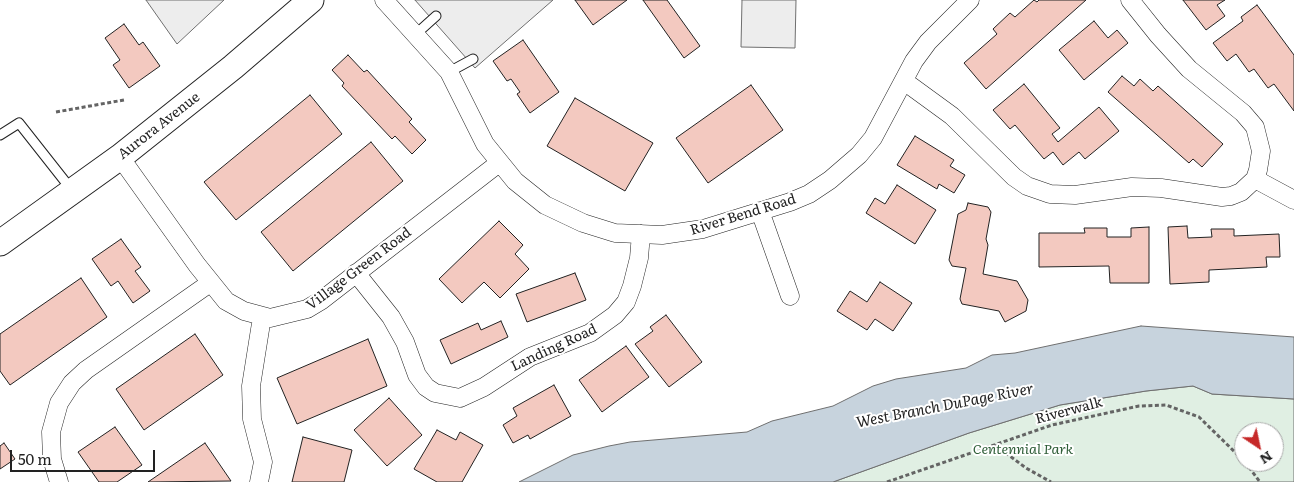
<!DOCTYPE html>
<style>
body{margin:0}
#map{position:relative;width:1294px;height:482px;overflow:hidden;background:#fff;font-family:Literata,serif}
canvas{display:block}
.north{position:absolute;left:1234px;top:422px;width:50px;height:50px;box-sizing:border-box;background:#fff;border:1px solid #a7a7a7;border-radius:50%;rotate:146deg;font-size:14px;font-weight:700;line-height:20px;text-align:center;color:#222}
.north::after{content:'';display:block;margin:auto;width:18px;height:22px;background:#c62828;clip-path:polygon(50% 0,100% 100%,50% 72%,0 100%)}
.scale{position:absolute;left:10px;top:450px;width:145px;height:22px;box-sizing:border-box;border:2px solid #222;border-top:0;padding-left:6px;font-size:15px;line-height:18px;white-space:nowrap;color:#222;-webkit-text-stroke:4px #fff;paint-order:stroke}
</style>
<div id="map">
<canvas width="1294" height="482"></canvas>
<div class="north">N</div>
<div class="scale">50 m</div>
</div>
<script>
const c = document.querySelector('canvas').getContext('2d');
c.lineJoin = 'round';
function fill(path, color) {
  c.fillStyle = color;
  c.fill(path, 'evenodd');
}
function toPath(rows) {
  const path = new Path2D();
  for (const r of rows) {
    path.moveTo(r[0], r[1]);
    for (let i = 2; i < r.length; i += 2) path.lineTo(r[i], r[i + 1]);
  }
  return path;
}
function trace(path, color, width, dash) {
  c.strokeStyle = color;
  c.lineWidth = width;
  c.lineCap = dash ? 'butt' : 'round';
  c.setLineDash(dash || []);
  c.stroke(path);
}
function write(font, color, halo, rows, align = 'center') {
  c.font = font + ' Literata,serif';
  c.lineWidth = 4;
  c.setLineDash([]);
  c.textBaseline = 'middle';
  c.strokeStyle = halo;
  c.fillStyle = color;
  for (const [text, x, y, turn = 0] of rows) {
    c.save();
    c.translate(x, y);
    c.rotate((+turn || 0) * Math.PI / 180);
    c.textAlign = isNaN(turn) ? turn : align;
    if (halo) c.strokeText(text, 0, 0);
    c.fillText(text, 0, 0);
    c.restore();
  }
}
const green = toPath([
 [1193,386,1212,394,1294,399,1294,482,833,482,969,433,1060,405,1146,391,1193,386],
 [1244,432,1274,432,1274,462,1244,462,1244,432]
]);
fill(green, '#e0efe3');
trace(green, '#6f6f6f', 1);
const parking = toPath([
 [146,0,224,0,177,44,146,0],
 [415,0,553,0,475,68,415,0],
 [742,0,796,0,795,48,741,47,742,0]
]);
fill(parking, '#ededed');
trace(parking, '#6f6f6f', 1);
const water = toPath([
 [1141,326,1294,337,1294,399,1212,394,1193,386,1146,391,1060,405,969,433,833,482,519,482,573,455,609,446,630,442,747,432,772,421,833,406,873,386,896,379,966,368,992,355,1015,353,1141,326]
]);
fill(water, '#c7d3dd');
trace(water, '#6f6f6f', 1);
const building = toPath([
 [575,0,627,0,593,25,575,0],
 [643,0,667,0,700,46,684,58,643,0],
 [1034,0,1037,2,1039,0,1086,0,986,89,964,63,997,34,993,29,1010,13,1015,17,1034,0],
 [1183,0,1225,0,1217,5,1225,16,1206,30,1183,0],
 [1257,5,1294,55,1294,111,1274,84,1268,88,1254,69,1249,72,1236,54,1227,61,1213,43,1243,21,1241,17,1257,5],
 [1094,21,1108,38,1117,30,1128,43,1084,80,1059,50,1094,21],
 [124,24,139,45,143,42,160,66,129,88,113,65,120,60,105,38,124,24],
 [523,40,559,92,530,113,517,94,520,92,511,79,507,81,493,61,523,40],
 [348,55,364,72,367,70,412,119,409,122,426,140,412,154,395,136,392,139,342,86,344,83,332,70,348,55],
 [1122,76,1134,86,1140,79,1153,91,1158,86,1223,144,1202,167,1193,159,1189,163,1108,92,1122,76],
 [1024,84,1060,128,1052,134,1058,142,1099,107,1119,131,1085,159,1079,152,1063,165,1053,152,1044,159,1015,125,1010,129,993,110,1024,84],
 [751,85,783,130,708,183,676,138,751,85],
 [310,95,342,134,236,220,204,182,310,95],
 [575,98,653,143,625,191,547,146,575,98],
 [915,136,954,160,950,166,965,175,954,193,939,184,937,189,897,165,915,136],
 [371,142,403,181,293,271,261,232,371,142],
 [897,185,936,210,915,244,866,213,875,198,885,204,897,185],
 [968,203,988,207,991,212,986,239,988,245,983,274,1017,281,1028,300,1026,311,1005,322,999,311,962,304,960,299,966,268,952,266,949,260,958,214,966,210,968,203],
 [499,221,523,245,515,254,529,269,500,298,484,282,462,303,439,279,499,221],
 [1187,226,1188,238,1212,237,1211,229,1234,229,1234,236,1279,234,1280,257,1266,257,1267,267,1209,270,1209,282,1170,284,1168,227,1187,226],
 [1149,227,1149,283,1110,283,1109,266,1039,267,1039,233,1085,233,1084,228,1107,228,1107,237,1131,237,1131,228,1149,227],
 [121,239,141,267,135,271,150,291,133,303,118,281,111,286,92,259,121,239],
 [575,273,586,300,527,322,516,294,575,273],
 [81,278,107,317,10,385,0,371,0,334,81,278],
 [880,282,912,303,893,331,875,319,867,330,837,311,850,291,867,302,880,282],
 [666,315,702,362,669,387,635,344,653,331,650,327,666,315],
 [501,321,508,337,451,364,440,340,478,323,481,330,501,321],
 [195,334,223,375,144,430,116,389,195,334],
 [368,339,387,386,297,424,277,378,368,339],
 [626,346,649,377,602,412,579,380,626,346],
 [554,385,571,416,530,439,528,435,513,443,503,425,517,416,513,408,554,385],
 [389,398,422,435,387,466,354,430,389,398],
 [115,427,142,465,117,482,99,482,78,452,115,427],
 [437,430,456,440,460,432,483,445,462,482,437,482,414,469,437,430],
 [303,437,352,450,344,482,292,482,303,437],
 [4,443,15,459,0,469,0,446,4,443],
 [205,443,231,481,148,482,205,443]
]);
fill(building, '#f3c9c0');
trace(building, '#222', 1);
const lane = toPath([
 [416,34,436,16],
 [449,72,473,59],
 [0,135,19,123,71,189]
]);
const street = toPath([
 [384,0,449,72,485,144,515,181,545,205,583,223,615,233,662,235,703,229,790,202,809,194,830,180,859,155,873,138,914,61,928,42,970,0],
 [904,81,952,116,1014,177,1027,186,1050,194,1075,195,1132,187,1161,188,1222,197,1231,196,1241,192,1255,179,1258,170,1261,151,1255,127,1243,113,1189,69,1158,35,1130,0],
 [120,157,197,265,226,301,244,311,270,318,307,309,322,300,499,163],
 [1255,179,1294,200],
 [760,211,790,296],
 [356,273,391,317,405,342,417,375,426,387,435,393,460,398,484,387,530,357,590,333,615,315,626,302,632,286,639,258,641,234],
 [59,482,52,459,51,432,59,403,72,383,86,370,210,283],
 [259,482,263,462,252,419,251,386,262,317]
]);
const secondary = toPath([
 [0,243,120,157,233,67,311,0]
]);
trace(lane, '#222', 11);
trace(street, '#222', 19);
trace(secondary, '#222', 27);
trace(toPath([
 [56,112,124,100],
 [995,445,1026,468,1051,482],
 [1245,462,1260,482],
 [887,482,1052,425,1139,406,1166,405,1199,417,1244,461]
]), '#646464', 3, [4, 2.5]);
trace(lane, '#fff', 9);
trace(street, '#fff', 18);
trace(secondary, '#fff', 25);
write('14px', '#222', '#fff', [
 ["Aurora Avenue",159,126,-38],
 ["River Bend Road",743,215,-17],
 ["Village Green Road",359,269,-37],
 ["Landing Road",554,348,-25],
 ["Riverwalk",1069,411,-15]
]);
write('italic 14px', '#2f5e38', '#fff', [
 ["Centennial Park",1023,450]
]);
write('italic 15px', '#222', '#fff', [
 ["West Branch DuPage River",945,406,-11]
]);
</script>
